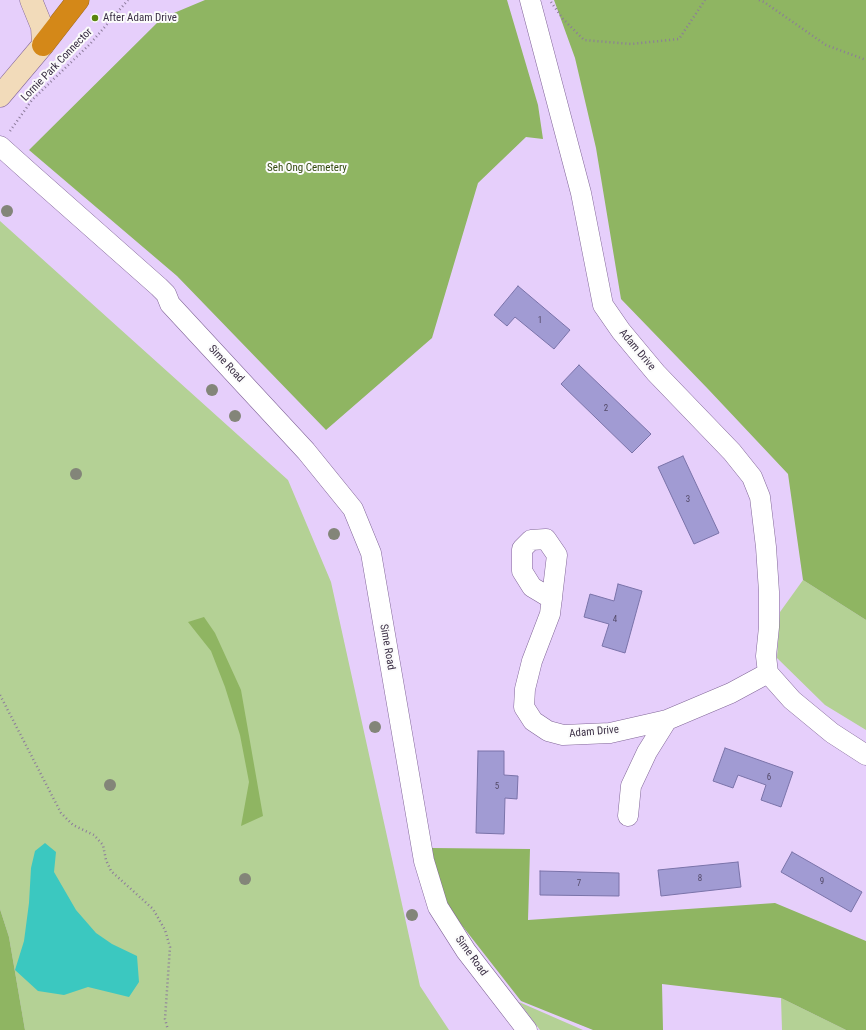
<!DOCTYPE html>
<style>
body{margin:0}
canvas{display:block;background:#e6cffb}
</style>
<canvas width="866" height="1030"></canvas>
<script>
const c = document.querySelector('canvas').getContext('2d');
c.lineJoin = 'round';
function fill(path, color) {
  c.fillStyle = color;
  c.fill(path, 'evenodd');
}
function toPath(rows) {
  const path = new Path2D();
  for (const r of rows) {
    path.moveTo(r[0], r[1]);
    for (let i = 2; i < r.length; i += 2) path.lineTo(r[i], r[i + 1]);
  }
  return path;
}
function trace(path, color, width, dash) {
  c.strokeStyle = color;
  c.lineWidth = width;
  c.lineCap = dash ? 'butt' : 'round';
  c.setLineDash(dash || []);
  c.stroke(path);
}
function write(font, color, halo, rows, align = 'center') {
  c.font = font + ' "Roboto Condensed",sans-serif';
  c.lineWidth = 4;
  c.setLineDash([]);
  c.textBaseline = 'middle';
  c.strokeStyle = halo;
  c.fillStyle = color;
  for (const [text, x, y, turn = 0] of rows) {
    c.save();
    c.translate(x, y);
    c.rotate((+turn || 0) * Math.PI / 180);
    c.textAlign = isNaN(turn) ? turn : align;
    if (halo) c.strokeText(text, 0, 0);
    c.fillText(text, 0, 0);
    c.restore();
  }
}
fill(toPath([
 [0,221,288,480,331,582,420,986,449,1030,25,1030,9,937,0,909],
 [803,580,866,620,866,730,825,705,777,658,780,612],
 [781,998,846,1030,782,1030],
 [519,1002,583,1030,540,1030]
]), '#b4d195');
fill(toPath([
 [205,0,507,0,538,105,543,139,526,137,478,183,432,338,326,430,177,276,29,150,162,18],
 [554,0,866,0,866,620,803,580,788,474,708,389,621,299,596,148,575,58],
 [204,617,215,633,241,690,263,816,241,826,249,782,240,735,225,687,211,651,188,622],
 [431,848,530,849,528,920,775,903,866,941,866,1030,846,1030,781,998,662,984,663,1030,593,1030,521,1001,446,905],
 [0,909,9,937,25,1030,0,1030]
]), '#8fb562');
fill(toPath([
 [45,843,56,852,54,872,76,910,96,933,112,944,137,956,139,982,129,997,88,987,64,995,38,991,15,970,24,941,29,903,31,868,35,851]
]), '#3bc8c0');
const building = toPath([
 [518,286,570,330,554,349,515,317,507,326,494,315,518,286],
 [579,365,651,434,632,453,561,384,579,365],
 [683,456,719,533,694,544,658,467,683,456],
 [618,584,642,591,625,653,602,646,609,624,584,617,590,594,614,601,618,584],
 [725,748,793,772,781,807,761,800,766,785,738,775,733,788,713,781,725,748],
 [478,751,504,751,504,775,518,776,517,799,505,798,504,834,476,833,478,751],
 [792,852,862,892,851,912,781,872,792,852],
 [738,862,741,887,661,896,658,870,738,862],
 [540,871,619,873,619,896,540,895,540,871]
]);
fill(building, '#a19bd3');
trace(building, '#7a73a9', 1);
const street = toPath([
 [530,0,581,193,603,305,621,331,656,373,732,452,752,477,760,497,766,547,769,592,769,627,766,656,768,673,792,700,832,733,866,755],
 [0,146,29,172,159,287,166,294,170,304,306,451,353,509,371,553,424,861,438,907,466,951,527,1030],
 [552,599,532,587,522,571,522,549,531,540,546,539,557,555,550,614,532,661,525,689,524,707,533,721,548,731,563,735,610,733,667,720,731,693,768,673],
 [628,816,631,786,647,752,667,720]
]);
const secondary = toPath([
 [0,96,43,45,42,27,31,0]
]);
const highway = toPath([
 [43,45,78,0]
]);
trace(street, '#816698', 21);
trace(secondary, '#816698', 23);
trace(highway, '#9e6928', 23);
trace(toPath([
 [759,0,764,2,826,45,866,60],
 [551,2,563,19,584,40,631,44,679,39,705,0],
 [10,131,32,100,90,44,128,0],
 [0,695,61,813,73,825,94,835,103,845,106,860,111,871,153,909,165,930,170,947,165,1019,168,1030]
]), '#8c7b9b', 2.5, [1, 3]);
trace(street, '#fff', 20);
trace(secondary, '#f2dbba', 22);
trace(highway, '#d48818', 22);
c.fillStyle = '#838579';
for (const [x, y] of [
 [7,211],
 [212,390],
 [235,416],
 [76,474],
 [334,534],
 [375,727],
 [110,785],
 [245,879],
 [412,915]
]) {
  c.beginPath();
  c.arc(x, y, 6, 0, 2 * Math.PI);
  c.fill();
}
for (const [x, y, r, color] of [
 [95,18,4,"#59840d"]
]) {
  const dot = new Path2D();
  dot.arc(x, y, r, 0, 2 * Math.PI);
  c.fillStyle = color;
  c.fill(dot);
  trace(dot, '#fbfbfb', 1.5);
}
write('9px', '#544a68', null, [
 ["1",540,321],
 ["2",606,409],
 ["3",688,500],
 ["4",615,620],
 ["6",769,778],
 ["5",497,787],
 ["8",700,879],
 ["9",822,882],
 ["7",579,884]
]);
write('11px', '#3b2f45', '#fbfbfb', [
 ["After Adam Drive",103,18]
], 'left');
write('11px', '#3b2f45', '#fbfbfb', [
 ["Lornie Park Connector",57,65,-46],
 ["Adam Drive",637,350,50],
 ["Sime Road",226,364,47],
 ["Sime Road",387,647,80],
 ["Adam Drive",594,732,-5],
 ["Sime Road",471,956,54]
]);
write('11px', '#32490e', '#fbfbfb', [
 ["Seh Ong Cemetery",307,168]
]);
</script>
